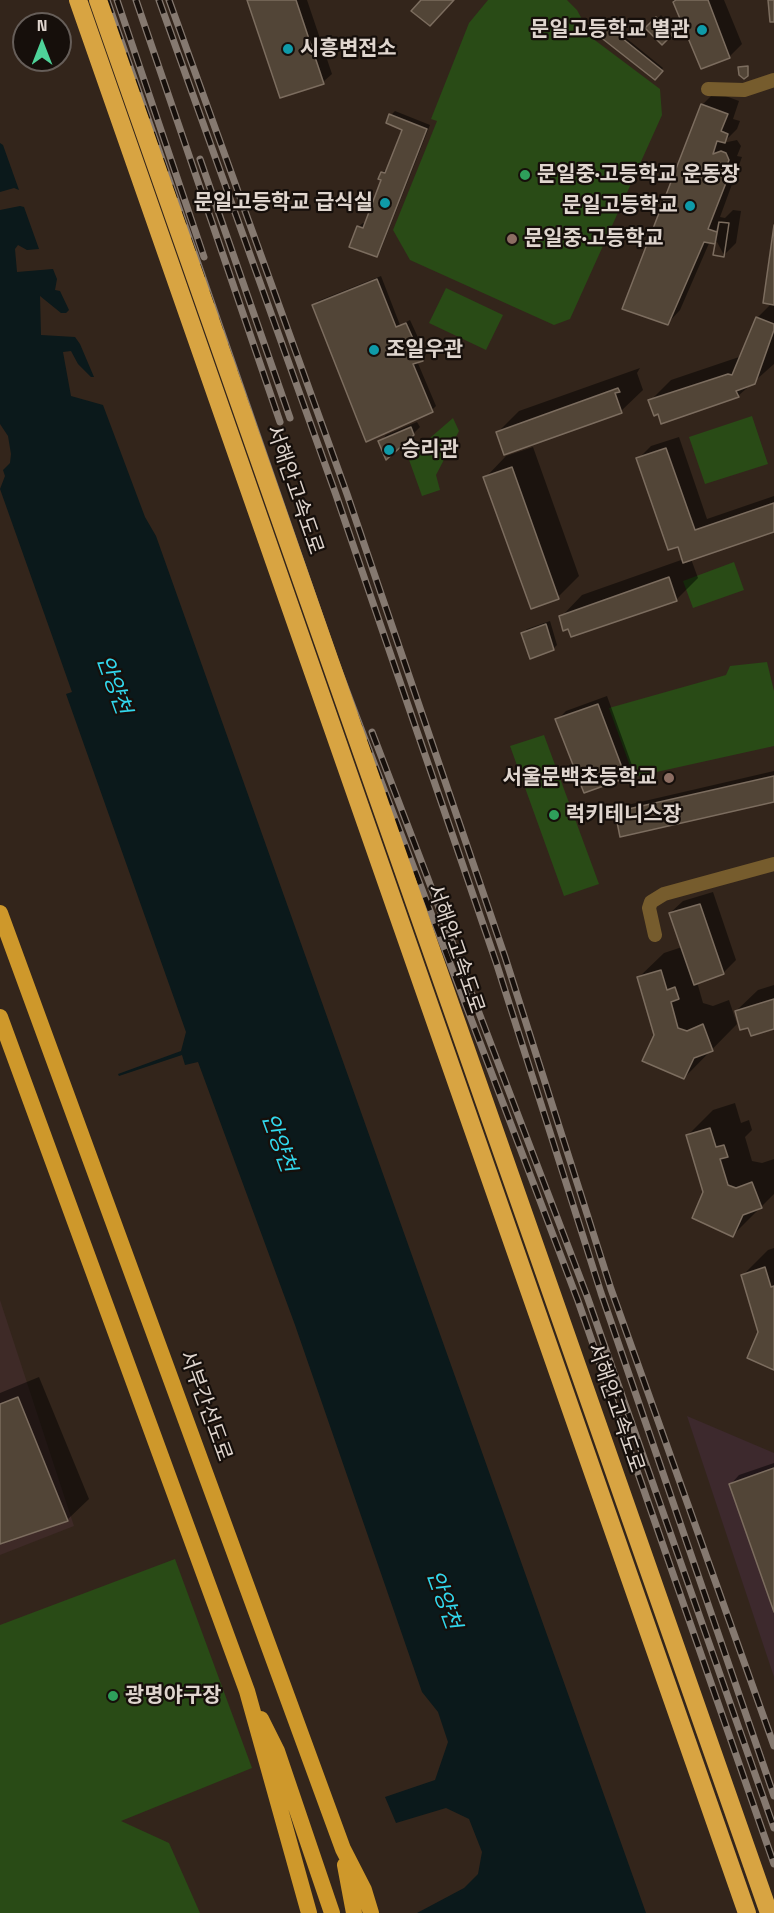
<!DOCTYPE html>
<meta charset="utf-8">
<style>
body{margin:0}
#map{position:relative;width:774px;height:1913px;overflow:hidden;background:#33251b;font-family:"Space Grotesk",sans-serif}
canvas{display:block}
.north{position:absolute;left:12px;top:12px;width:60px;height:60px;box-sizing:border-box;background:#160f0b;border:2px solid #665e59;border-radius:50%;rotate:0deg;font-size:16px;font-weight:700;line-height:24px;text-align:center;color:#dfd5ce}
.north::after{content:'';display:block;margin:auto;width:21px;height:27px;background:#4ed399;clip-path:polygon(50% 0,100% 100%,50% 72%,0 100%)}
</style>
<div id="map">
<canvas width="774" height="1913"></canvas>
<div class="north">N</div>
</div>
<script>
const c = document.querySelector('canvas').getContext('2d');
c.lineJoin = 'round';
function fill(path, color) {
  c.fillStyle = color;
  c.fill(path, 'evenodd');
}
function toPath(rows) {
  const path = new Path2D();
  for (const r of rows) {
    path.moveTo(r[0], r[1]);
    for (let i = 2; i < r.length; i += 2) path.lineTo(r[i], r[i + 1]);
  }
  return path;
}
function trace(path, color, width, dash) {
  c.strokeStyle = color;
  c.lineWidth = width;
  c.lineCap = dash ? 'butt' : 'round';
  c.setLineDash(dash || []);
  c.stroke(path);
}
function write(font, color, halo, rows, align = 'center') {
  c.font = font + ' "Space Grotesk","Noto Sans KR",sans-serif';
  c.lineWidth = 4.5;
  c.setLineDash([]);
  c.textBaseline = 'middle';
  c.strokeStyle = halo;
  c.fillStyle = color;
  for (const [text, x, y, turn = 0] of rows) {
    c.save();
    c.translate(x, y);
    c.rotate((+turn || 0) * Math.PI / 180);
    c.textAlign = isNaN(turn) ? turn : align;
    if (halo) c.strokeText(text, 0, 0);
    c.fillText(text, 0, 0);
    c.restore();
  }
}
fill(toPath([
 [0,1300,74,1526,0,1555]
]), '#3e2a27');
fill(toPath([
 [687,1416,774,1453,774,1677]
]), '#3d292d');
fill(toPath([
 [488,0,567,0,577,10,592,38,660,89,662,115,570,319,554,325,410,260,393,230,437,121,431,119,469,23],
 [446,288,503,315,486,350,429,323],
 [752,416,768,464,705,484,689,437],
 [453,418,459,431,436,475,440,490,422,496,408,457],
 [734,562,744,590,693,608,683,581],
 [767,662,774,691,774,746,634,777,609,708,726,675,730,666],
 [544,735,599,884,564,896,510,746],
 [175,1559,252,1768,121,1821,169,1843,200,1913,0,1913,0,1625]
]), '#294b16');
fill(toPath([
 [0,143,3,145,19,190,14,188,0,192],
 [20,206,24,207,39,249,27,250,18,245,15,249,17,272,53,269,57,279,55,290,60,291,69,310,66,313,61,313,40,296,41,335,75,337,80,344,94,377,91,377,78,364,71,351,63,352,71,396,103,405,145,517,156,536,646,1913,417,1913,464,1888,478,1874,482,1852,469,1819,446,1808,396,1823,385,1797,435,1780,448,1742,438,1712,422,1692,295,1325,198,1062,185,1065,182,1055,119,1076,118,1074,181,1051,186,1032,66,694,72,692,0,489,5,476,3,470,10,463,11,454,8,436,0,424,0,210]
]), '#0b191b');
fill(toPath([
 [248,0,307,0,332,74,323,82],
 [673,0,724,0,742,44,729,57],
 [661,15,675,29,662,42,647,28],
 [610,25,663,68,655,78,601,35],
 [715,92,739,101,733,119,740,121,737,129,723,143,737,140,741,146,737,156,742,157,720,217,725,218,733,210,741,211,736,243,724,255,717,242,710,241,680,310,668,323,702,105],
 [395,111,430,125,380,252,376,256,358,227,363,223,366,224,383,180,382,172,388,169,404,129,391,115],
 [774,237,774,364,738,396,659,412,650,401,671,380,742,356,757,318,772,303],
 [381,276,400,325,410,320,426,355,417,361,436,406,432,410,314,305,318,301],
 [640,368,637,373,643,390,621,411,505,453,498,432,519,411],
 [417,422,420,427,413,434,380,442,386,435],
 [679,437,707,519,774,496,774,530,691,559,698,578,676,600,569,627,561,617,582,595,684,559,638,459,651,446],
 [533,447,579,576,558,597,485,478,506,456],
 [550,621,557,645,553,649,523,633,527,629],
 [607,696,633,768,625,777,557,720,566,711],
 [774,771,774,801,616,813,623,806],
 [713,892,736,960,723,973,697,982,703,1003,713,1006,729,1000,737,1024,684,1078,656,1035,638,978,664,953,682,947,670,913,683,901],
 [774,985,774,1027,749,1026,736,1011,758,990],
 [735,1103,741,1123,749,1120,752,1130,745,1137,752,1161,762,1163,774,1159,774,1194,733,1235,705,1192,688,1135,713,1110],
 [774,1248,774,1368,743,1275,768,1250],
 [39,1377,89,1499,67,1520,0,1543,0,1393],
 [774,1463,774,1608,731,1484,739,1475]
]), '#0007');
const building = toPath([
 [247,0,296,0,324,84,280,98,247,0],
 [421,0,454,0,430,26,411,11,421,0],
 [676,0,708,0,730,58,701,69,673,2,676,0],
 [768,0,774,0,774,22,770,22,768,0],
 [656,17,673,34,662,45,645,28,656,17],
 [607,26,663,71,655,80,599,36,607,26],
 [748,66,748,76,744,79,739,75,738,67,748,66],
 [701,104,728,114,721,131,728,134,725,143,717,141,713,154,721,151,726,153,729,160,726,168,731,170,708,229,717,232,719,222,729,223,724,257,713,255,715,244,704,242,668,325,622,309,701,104],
 [389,114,427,129,377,257,349,247,357,226,363,228,381,180,378,179,381,172,385,173,402,130,386,123,389,114],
 [719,222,729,223,724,257,713,255,719,222],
 [774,225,774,305,763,303,774,225],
 [377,279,396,327,406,323,423,361,413,364,433,412,366,442,312,305,377,279],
 [756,317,774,324,774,330,755,384,736,391,739,397,661,424,658,414,654,416,648,400,728,374,732,375,756,317],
 [618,388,620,392,615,393,622,413,504,455,496,432,618,388],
 [411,427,414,435,386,460,378,441,411,427],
 [666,448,695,530,774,503,774,532,683,563,678,547,668,550,636,458,666,448],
 [512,467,559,599,531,609,483,477,512,467],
 [669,577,677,601,571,637,568,629,563,631,559,616,669,577],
 [546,624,554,650,530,659,521,633,546,624],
 [598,704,626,778,584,793,555,719,598,704],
 [774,776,774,802,620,837,615,812,774,776],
 [700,904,724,974,694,985,669,913,700,904],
 [661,970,667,990,675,987,679,999,671,1002,678,1028,687,1031,703,1024,713,1051,694,1058,684,1079,642,1061,654,1035,637,977,661,970],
 [774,999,774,1029,751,1036,748,1028,740,1030,735,1011,774,999],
 [710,1128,716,1147,724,1145,728,1157,720,1159,728,1185,736,1188,752,1182,762,1208,743,1215,733,1237,692,1218,703,1192,686,1135,710,1128],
 [765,1267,771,1287,774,1286,774,1370,747,1358,758,1332,741,1275,765,1267],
 [18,1397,68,1521,0,1544,0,1404,18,1397],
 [774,1468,774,1612,729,1484,774,1468]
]);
fill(building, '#524537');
trace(building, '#7c6d5f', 1.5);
trace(toPath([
 [708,89,744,90,774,80],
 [655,935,649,908,651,902,664,894,774,864]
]), '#765c2d', 14);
trace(toPath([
 [0,913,343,1849,364,1890,371,1913],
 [0,1017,247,1691,309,1913],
 [261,1719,277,1751,332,1913],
 [345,1865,354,1913]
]), '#ce982b', 16);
const rail = toPath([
 [107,0,335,660,578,1301,774,1864],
 [117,0,204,257],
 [136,0,280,422],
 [159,0,336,495,496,962,601,1293,774,1796],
 [169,0,347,494,505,957,611,1289,774,1746],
 [200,159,290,418],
 [372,732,587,1296,774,1828]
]);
trace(rail, '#857970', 7);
trace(rail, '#160f0b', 4.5, [14]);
trace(toPath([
 [78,0,747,1913],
 [98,0,769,1913]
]), '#d8a442', 18);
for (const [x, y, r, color] of [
 [702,30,6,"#0f9aa8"],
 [288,49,6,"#0f9aa8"],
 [525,175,6,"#2e9e5b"],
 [385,203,6,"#0f9aa8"],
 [690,206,6,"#0f9aa8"],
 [512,239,6,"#8d6e63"],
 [374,350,6,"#0f9aa8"],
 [389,450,6,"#0f9aa8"],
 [669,778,6,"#8d6e63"],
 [554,815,6,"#2e9e5b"],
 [113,1696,6,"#2e9e5b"]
]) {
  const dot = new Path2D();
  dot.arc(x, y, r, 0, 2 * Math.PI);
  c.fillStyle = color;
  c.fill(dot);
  trace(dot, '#160f0b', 2);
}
write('bold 21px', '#dfd5ce', '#160f0b', [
 ["문일고등학교 별관",690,30,"right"],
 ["시흥변전소",300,49],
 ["문일중·고등학교 운동장",537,175],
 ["문일고등학교 급식실",373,203,"right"],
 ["문일고등학교",678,206,"right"],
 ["문일중·고등학교",524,239],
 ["조일우관",386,350],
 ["승리관",401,450],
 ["서울문백초등학교",657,778,"right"],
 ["럭키테니스장",566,815],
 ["광명야구장",125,1696]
], 'left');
write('21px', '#dfd5ce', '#160f0b', [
 ["서해안고속도로",294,490,71],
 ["서해안고속도로",455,949,71],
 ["서부간선도로",205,1406,70],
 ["서해안고속도로",615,1408,71]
]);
write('italic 22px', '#32d8ed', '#160f0b', [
 ["안양천",113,685,70],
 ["안양천",278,1143,70],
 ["안양천",443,1600,70]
]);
</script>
